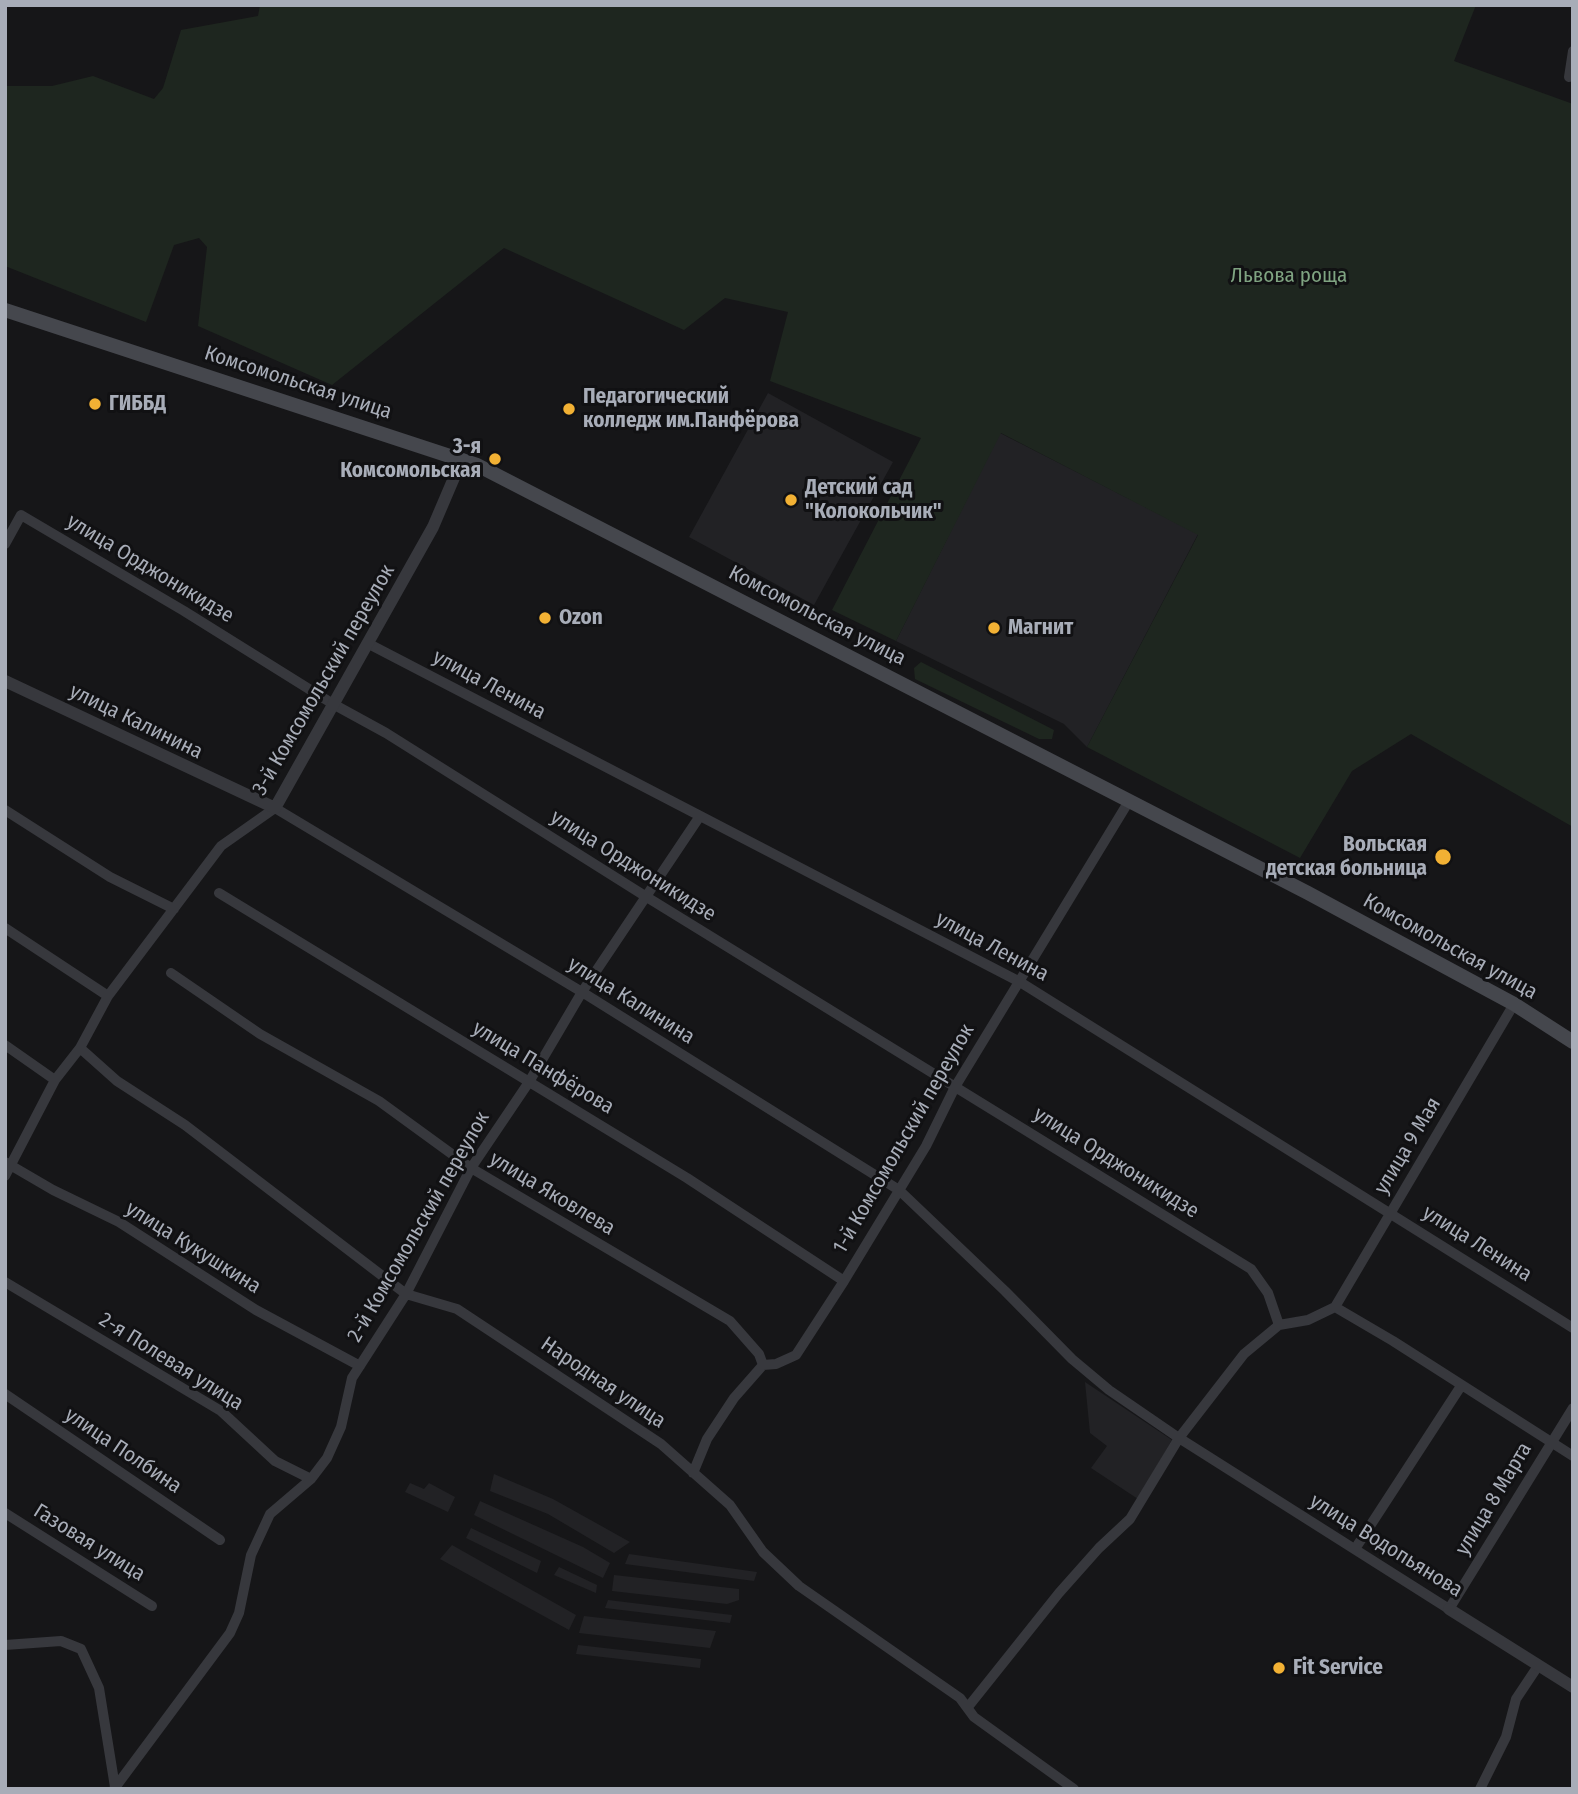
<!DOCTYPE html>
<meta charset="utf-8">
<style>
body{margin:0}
#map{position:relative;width:1578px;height:1794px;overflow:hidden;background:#161618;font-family:"Fira Sans Condensed",sans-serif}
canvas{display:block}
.frame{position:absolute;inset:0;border:7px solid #a8adb8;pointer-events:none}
</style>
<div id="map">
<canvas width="1578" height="1794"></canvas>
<div class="frame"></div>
</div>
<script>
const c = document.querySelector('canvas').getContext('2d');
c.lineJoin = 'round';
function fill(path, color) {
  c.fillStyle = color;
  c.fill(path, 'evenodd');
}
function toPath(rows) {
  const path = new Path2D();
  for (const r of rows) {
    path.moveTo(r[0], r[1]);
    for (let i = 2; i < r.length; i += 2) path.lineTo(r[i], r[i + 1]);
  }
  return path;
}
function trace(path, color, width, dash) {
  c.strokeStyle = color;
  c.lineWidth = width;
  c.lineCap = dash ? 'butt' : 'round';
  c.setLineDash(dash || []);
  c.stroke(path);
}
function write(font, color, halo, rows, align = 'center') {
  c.font = font + ' "Fira Sans Condensed",sans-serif';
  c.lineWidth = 6;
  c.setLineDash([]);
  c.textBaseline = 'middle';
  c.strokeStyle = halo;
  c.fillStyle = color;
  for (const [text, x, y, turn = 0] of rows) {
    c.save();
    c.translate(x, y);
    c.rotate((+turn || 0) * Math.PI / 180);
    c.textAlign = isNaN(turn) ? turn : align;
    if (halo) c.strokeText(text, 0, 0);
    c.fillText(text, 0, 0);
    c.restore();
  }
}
fill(toPath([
 [768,393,893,462,814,605,689,537],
 [1000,433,1198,534,1087,747,1064,724,896,641],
 [1085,1382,1172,1440,1138,1499,1091,1468,1107,1446,1090,1433],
 [494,1474,553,1499,630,1542,614,1553,548,1514,490,1491],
 [410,1483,424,1489,429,1483,455,1497,448,1512,405,1492],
 [480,1501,583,1547,610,1563,603,1578,474,1515],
 [471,1528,541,1561,537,1573,466,1538],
 [452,1545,576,1615,569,1630,440,1559],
 [629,1554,757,1572,754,1581,625,1564],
 [559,1567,597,1585,596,1593,554,1575],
 [614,1575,739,1589,739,1600,727,1604,612,1591],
 [608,1600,732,1615,730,1623,605,1608],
 [584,1616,716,1631,710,1648,579,1633],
 [578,1645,701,1659,700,1668,576,1654]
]), '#222225');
fill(toPath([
 [260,5,1476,5,1454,61,1573,104,1573,827,1411,734,1352,771,1300,858,1087,747,1198,535,1001,433,896,641,832,610,921,438,770,381,788,312,725,298,684,330,504,248,332,385,198,326,207,247,199,238,174,245,146,322,5,266,5,86,52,86,93,76,154,99,163,88,181,30,258,16],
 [921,662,1054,730,1052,739,1039,739,915,679,914,668]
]), '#1e261f');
trace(toPath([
 [1569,77,1573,51],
 [5,544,21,515,184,611,333,704,386,733,645,896,1251,1269,1268,1293,1279,1325],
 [369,644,1020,982,1573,1328],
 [5,810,110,877,174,909],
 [219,893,687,1178,844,1281],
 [5,928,108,996],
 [171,973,260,1034,379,1101,471,1168,730,1321,759,1354,763,1365],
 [5,1045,55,1080],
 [80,1048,117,1081,185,1125,406,1294,457,1309,661,1444,730,1505,763,1552,799,1586,960,1698,974,1717,1074,1789],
 [5,1162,53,1190,119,1222,256,1310,360,1366],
 [5,1176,55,1080,80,1048,108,996,221,846,275,808,582,992,899,1190,1005,1291,1072,1359,1109,1390,1179,1438,1449,1609,1573,1408],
 [5,1282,221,1411,275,1461,311,1479],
 [1335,1307,1514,1004],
 [1335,1307,1393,1341,1573,1456],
 [5,1394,220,1540],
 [693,1473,707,1439,734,1398,763,1365,776,1364,796,1355,844,1281,926,1146,955,1087,1129,801],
 [5,1513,152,1606],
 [1355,1549,1461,1386],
 [5,1645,61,1641,81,1649,99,1688,115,1787],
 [968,1707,1059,1593,1099,1548,1130,1519,1179,1438,1244,1354,1279,1325,1308,1320,1335,1307],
 [114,1789,230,1633,239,1613,251,1555,270,1514,311,1479,327,1458,341,1427,352,1378,406,1294,471,1168,529,1082,582,992,700,816],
 [1480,1789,1506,1737,1516,1699,1538,1666]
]), '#37383d', 10);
trace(toPath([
 [5,681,275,808,433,527,462,459],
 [1449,1609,1573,1687]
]), '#37383d', 12);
trace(toPath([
 [5,310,477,465,1308,893,1514,1004,1573,1042]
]), '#45474d', 14);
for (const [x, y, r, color] of [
 [95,404,7,"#f2b134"],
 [569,409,7,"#f2b134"],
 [495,459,7,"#f2b134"],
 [791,500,7,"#f2b134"],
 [545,618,7,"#f2b134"],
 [994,628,7,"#f2b134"],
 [1443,857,9,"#f2b134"],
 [1279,1668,7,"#f2b134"]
]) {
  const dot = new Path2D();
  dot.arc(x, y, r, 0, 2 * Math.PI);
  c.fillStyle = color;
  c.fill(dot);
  trace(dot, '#111113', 2.5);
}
write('21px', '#7fa381', '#111113', [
 ["Львова роща",1289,276]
]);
write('21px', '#a8adb8', '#111113', [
 ["Комсомольская улица",298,383,18],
 ["улица Орджоникидзе",150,569,31],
 ["Комсомольская улица",817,616,27],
 ["3-й Комсомольский переулок",324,680,-60],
 ["улица Ленина",489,685,28],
 ["улица Калинина",136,722,26],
 ["улица Орджоникидзе",633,866,32],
 ["улица Ленина",992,947,28],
 ["Комсомольская улица",1450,947,29],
 ["улица Калинина",631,1001,32],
 ["улица Панфёрова",543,1068,31],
 ["1-й Комсомольский переулок",904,1139,-60],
 ["улица 9 Мая",1408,1146,-59],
 ["улица Орджоникидзе",1116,1163,32],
 ["улица Яковлева",552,1194,31],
 ["2-й Комсомольский переулок",419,1227,-60],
 ["улица Ленина",1477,1244,32],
 ["улица Кукушкина",193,1248,32],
 ["2-я Полевая улица",171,1362,32],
 ["Народная улица",603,1383,34],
 ["улица Полбина",123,1451,34],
 ["улица 8 Марта",1494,1499,-59],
 ["Газовая улица",89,1543,32],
 ["улица Водопьянова",1386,1546,32]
]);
write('bold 21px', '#a8adb8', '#111113', [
 ["Педагогический",583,397],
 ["колледж им.Панфёрова",583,421],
 ["ГИББД",109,404],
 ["3-я",481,447,"right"],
 ["Комсомольская",481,471,"right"],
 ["Детский сад",805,488],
 ["\"Колокольчик\"",805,512],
 ["Ozon",559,618],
 ["Магнит",1008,628],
 ["Вольская",1427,845,"right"],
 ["детская больница",1427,869,"right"],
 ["Fit Service",1293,1668]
], 'left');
</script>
